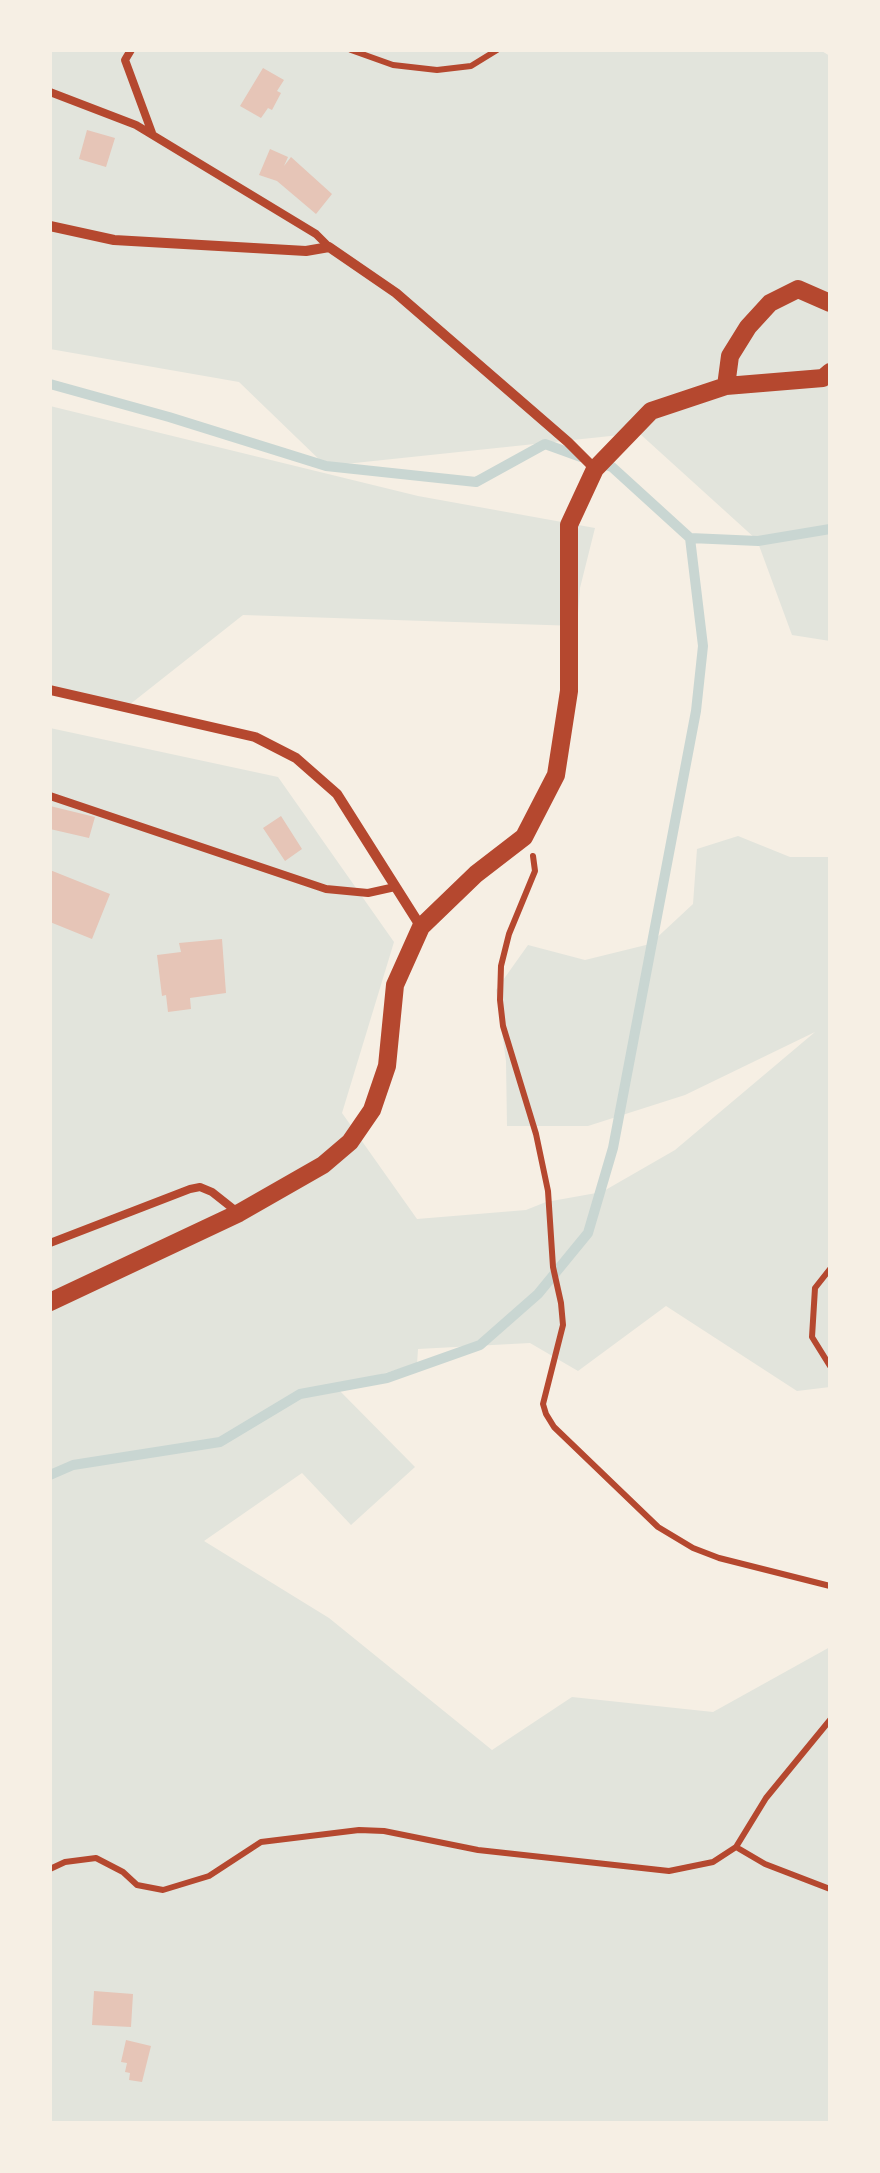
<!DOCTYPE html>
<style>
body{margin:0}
#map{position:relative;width:880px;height:2173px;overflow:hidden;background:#f6efe4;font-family:Overpass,sans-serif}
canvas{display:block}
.frame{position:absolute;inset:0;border:52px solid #f6efe4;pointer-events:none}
</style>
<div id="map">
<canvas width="880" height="2173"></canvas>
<div class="frame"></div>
</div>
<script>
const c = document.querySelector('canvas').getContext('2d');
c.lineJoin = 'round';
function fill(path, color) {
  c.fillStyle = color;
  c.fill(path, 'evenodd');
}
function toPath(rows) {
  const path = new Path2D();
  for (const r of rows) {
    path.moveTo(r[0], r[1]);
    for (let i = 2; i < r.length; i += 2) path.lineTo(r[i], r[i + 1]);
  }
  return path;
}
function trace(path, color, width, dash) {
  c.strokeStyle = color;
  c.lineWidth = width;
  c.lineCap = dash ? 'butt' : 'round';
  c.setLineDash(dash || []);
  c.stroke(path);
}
fill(toPath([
 [50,50,820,50,830,56,830,641,792,635,757,540,639,433,326,466,239,382,50,349],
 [50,406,418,496,595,528,580,588,577,626,243,615,124,709,50,690],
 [50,728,278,777,394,942,342,1113,417,1219,526,1210,546,1202,602,1192,675,1150,815,1032,685,1095,588,1126,507,1126,506,1061,496,990,528,945,585,960,650,944,693,904,697,849,738,836,790,857,830,857,830,1387,797,1391,666,1306,578,1371,530,1343,418,1349,417,1364,336,1387,415,1467,351,1525,302,1473,204,1541,329,1618,492,1750,572,1697,713,1712,830,1647,830,2123,50,2123]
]), '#e2e4dc');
trace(toPath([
 [50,384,169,417,326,466,476,482,545,444,581,457],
 [690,538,758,541,830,529],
 [50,1475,73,1465,220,1442,300,1394,387,1378,480,1345,538,1294,588,1233,613,1148,696,711,703,646,690,538,612,467,597,462]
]), '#c9d6d2', 10);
fill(toPath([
 [263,68,284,80,277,91,281,93,272,110,268,108,261,118,240,106],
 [87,130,115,138,106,167,79,159],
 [270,149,288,157,284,166,291,157,332,194,316,214,277,181,259,175],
 [50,806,95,817,89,838,50,829],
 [281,816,302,849,285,861,263,828],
 [50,870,110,894,92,939,50,922],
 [222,939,226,993,190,998,191,1009,168,1012,166,995,162,996,157,955,181,952,179,943],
 [94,1991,133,1994,131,2027,92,2025],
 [126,2040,151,2046,142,2082,129,2080,130,2073,125,2072,127,2063,121,2062]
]), '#e6c5b7');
trace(toPath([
 [351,50,393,65,437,70,471,66,497,50],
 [533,856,535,871,509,934,501,966,500,1000,503,1026,536,1134,548,1191,553,1267,561,1303,563,1325,543,1404,546,1414,554,1427,658,1527,693,1548,719,1558,830,1586],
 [830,1269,815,1288,812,1337,830,1366],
 [830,1720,766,1798,736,1847,765,1864,830,1889],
 [50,1869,65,1862,96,1858,123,1872,137,1885,163,1890,209,1876,261,1842,359,1830,384,1831,478,1850,669,1871,713,1862,736,1847]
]), '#b5482f', 6);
trace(toPath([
 [131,50,125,60,152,133],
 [50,92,136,125,316,234,329,247],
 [50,796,326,889,368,893,395,887],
 [50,1243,190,1189,200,1187,212,1192,236,1211]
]), '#b5482f', 8);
trace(toPath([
 [50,226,114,240,306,251,329,247,396,293,568,442,595,469],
 [50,690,255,737,296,758,337,794,421,927]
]), '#b5482f', 10);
trace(toPath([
 [726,386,730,356,748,327,770,303,798,289,830,303],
 [50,1302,239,1213,323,1165,350,1142,372,1110,387,1066,395,985,421,927,476,874,524,837,556,775,569,691,569,525,595,469,651,411,726,386,823,378,830,372]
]), '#b5482f', 18);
</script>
